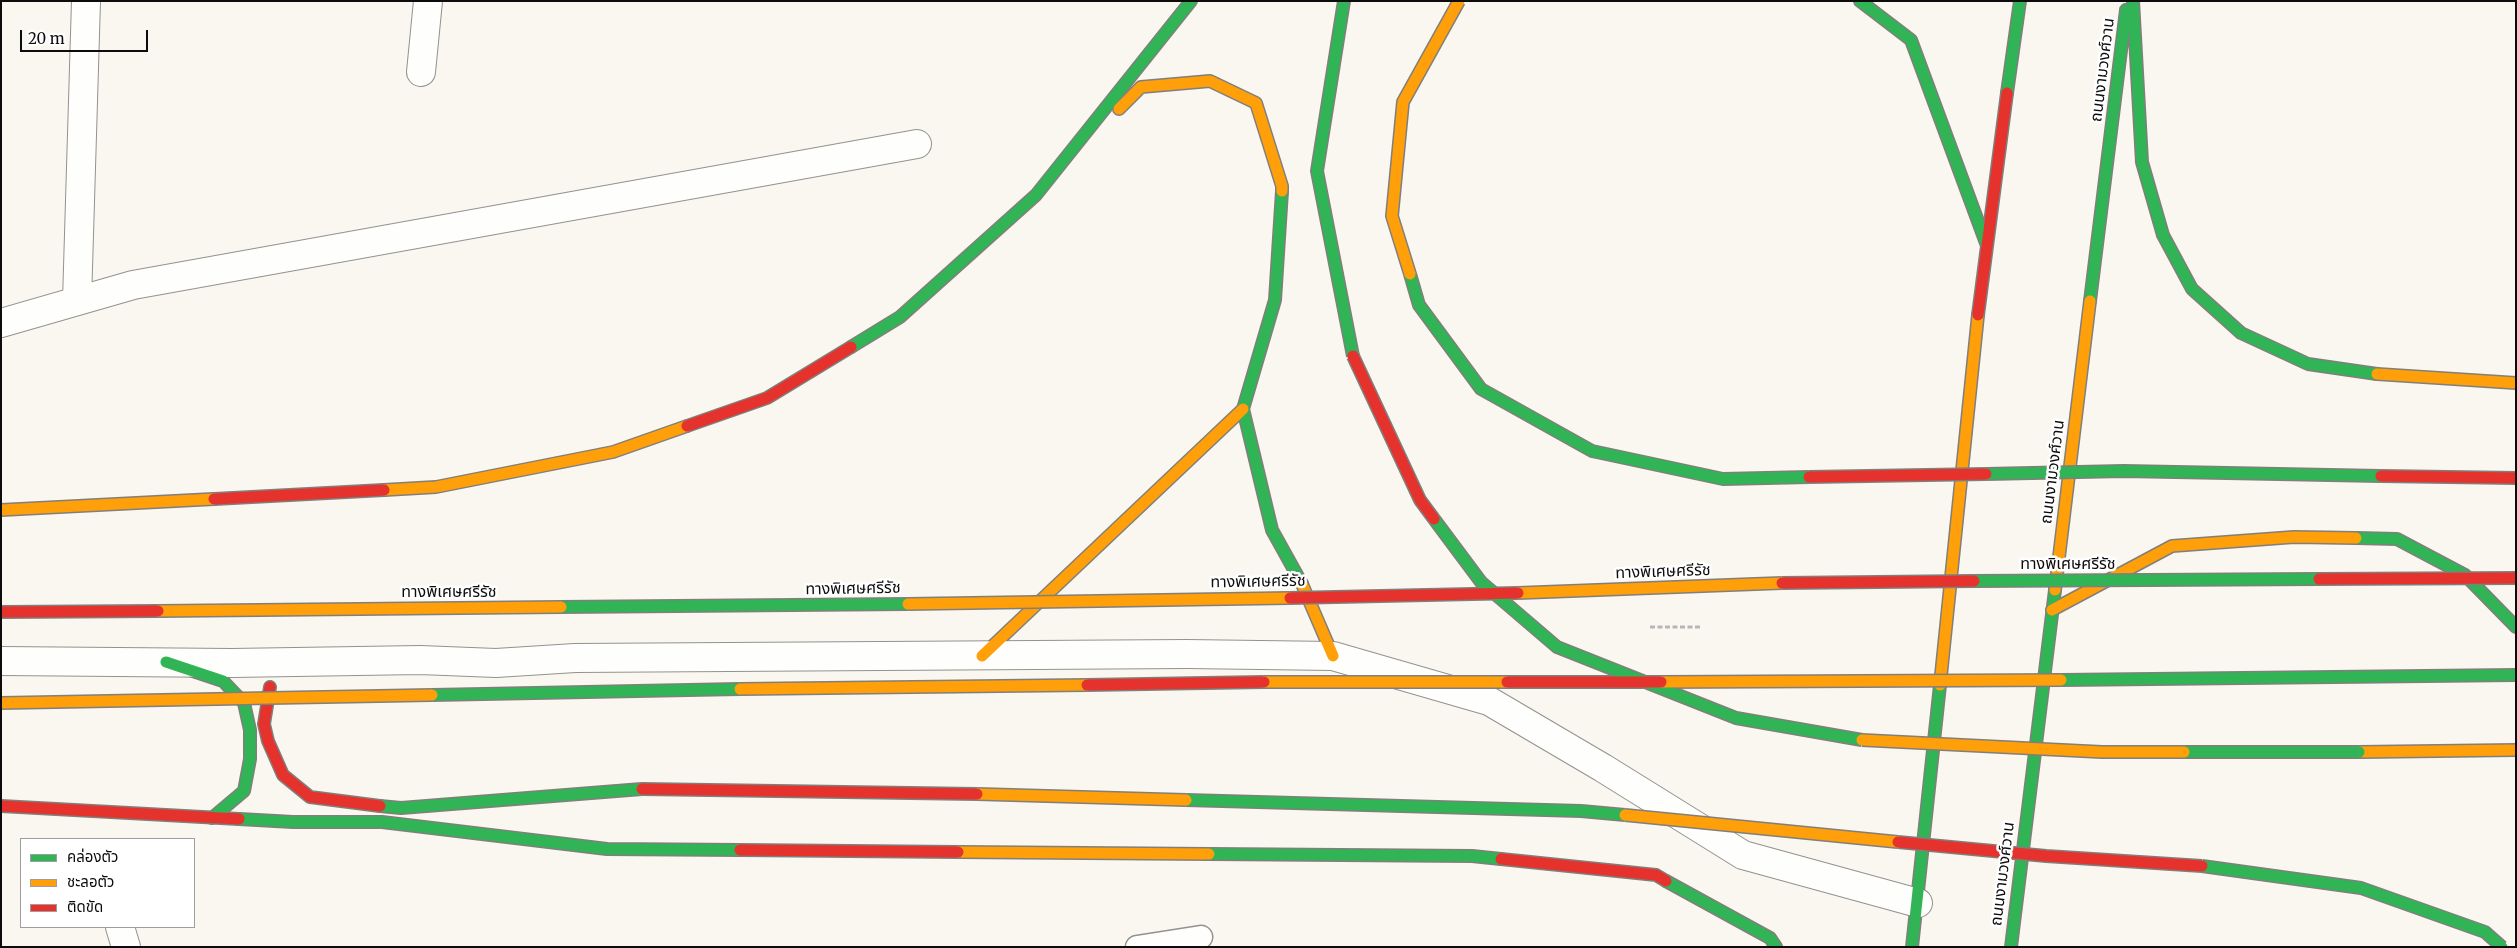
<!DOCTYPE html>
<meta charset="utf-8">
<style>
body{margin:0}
#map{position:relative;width:2517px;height:948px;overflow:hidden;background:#faf7f0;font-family:Merriweather,"Noto Sans Thai",serif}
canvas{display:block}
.frame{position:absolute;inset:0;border:2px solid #0c0c0c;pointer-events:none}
.legend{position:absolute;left:20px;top:838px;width:175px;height:90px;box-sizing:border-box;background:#fff;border:1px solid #9e9e9e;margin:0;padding:6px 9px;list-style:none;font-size:15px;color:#0c0c0c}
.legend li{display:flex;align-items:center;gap:10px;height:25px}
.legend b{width:25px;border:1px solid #9e9e9e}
.scale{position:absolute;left:20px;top:30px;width:128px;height:22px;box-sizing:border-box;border:2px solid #0c0c0c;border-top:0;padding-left:6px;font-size:15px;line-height:18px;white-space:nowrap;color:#0c0c0c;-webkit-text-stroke:4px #fff;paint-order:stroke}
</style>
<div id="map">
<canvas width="2517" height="948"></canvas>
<div class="frame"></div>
<ul class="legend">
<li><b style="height:6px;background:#30b455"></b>คล่องตัว</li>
<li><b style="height:6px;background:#ff9f0a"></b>ชะลอตัว</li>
<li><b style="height:6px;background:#e5322d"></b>ติดขัด</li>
</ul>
<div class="scale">20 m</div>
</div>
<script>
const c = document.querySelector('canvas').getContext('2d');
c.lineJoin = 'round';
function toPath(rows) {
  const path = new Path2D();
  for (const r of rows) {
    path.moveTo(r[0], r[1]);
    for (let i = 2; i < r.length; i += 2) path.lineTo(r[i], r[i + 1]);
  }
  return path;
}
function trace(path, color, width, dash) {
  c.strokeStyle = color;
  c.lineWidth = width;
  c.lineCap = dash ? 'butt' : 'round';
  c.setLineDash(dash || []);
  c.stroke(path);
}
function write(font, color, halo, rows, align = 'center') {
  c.font = font + ' Merriweather,"Noto Sans Thai",serif';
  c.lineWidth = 5;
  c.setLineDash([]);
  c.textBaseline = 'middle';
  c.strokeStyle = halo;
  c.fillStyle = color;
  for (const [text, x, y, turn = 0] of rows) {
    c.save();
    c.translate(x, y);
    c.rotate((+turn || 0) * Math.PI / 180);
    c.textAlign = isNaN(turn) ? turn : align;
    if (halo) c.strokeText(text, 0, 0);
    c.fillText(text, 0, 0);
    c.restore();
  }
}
const lane = toPath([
 [1137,947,1201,937]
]);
const street = toPath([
 [421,72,428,1],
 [77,301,86,1],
 [1,323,133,285,917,144],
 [1,661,232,663,420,660,496,663,575,658,1187,654,1333,656,1489,701,1603,768,1743,855,1918,903],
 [120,927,126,947]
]);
const fast = toPath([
 [1860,1,1911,40,1986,243],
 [2133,1,2142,162,2163,235,2192,289,2241,333,2308,364,2377,374],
 [2007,93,2020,1],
 [1282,191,1275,300,1243,409,1272,530,1302,584],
 [2090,301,2126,10],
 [851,347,900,317,1036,195,1191,1],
 [2356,538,2397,539,2465,575,2516,627],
 [166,662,223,681,244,703,250,730,250,759,244,791,212,818],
 [380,806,401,808,642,789],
 [239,819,293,822,382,822,607,849,740,850],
 [1209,854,1472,856,1501,859],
 [1666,881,1770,938,1776,947],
 [1912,947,1940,685],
 [2011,947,2055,590]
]);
const slow = toPath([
 [1119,109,1141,87,1210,81,1256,103,1282,186,1282,191],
 [2377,374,2516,383],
 [384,490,436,487,613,452,687,426],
 [1,510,214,499],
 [1302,584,1333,656],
 [2055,590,2090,301],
 [2052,610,2172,546,2294,537,2356,538],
 [982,656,1243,409],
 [1940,685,1978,315],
 [2359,752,2516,750],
 [958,852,1209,854]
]);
const jam = toPath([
 [1978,315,2007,93],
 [687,426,767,398,851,347],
 [214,499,384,490],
 [270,687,264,724,268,741,283,775,310,797,380,806],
 [1,806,239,819],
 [740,850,958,852],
 [1501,859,1656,875,1666,881]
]);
trace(lane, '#93928f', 25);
trace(street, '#93928f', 30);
trace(fast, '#807f7c', 14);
trace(slow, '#807f7c', 14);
trace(jam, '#807f7c', 14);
trace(toPath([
 [1650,627,1702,627]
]), '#b7b6b5', 3, [5, 2.5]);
trace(lane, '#fefefd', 22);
trace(street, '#fefefd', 28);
trace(fast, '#30b455', 11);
trace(slow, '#ff9f0a', 11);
trace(jam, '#e5322d', 11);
const fastBridge = toPath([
 [1344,1,1317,171,1353,356],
 [1410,274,1419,305,1481,389,1592,451,1723,479,1809,477],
 [1986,474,2124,471,2381,476],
 [1434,519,1481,582,1557,647,1736,718,1862,740],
 [1974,581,2319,579],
 [561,607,908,604],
 [2061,680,2516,675],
 [432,695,740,689],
 [2184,752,2359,752],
 [1186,800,1581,811,1625,815],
 [2202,866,2361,888,2485,932,2502,947]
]);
const slowBridge = toPath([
 [1410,274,1392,216,1403,102,1459,1],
 [1518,593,1782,583],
 [908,604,1290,598],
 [158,611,561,607],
 [1264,682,1507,682],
 [1661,682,2061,680],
 [740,689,1087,685],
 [1,703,432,695],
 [1862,740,2102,752,2184,752],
 [977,794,1186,800],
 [1625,815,1898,842]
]);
const jamBridge = toPath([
 [1353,356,1420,500,1434,519],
 [2381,476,2516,478],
 [1809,477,1986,474],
 [2319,579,2516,578],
 [1782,583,1974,581],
 [1290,598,1518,593],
 [1,612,158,611],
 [1507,682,1661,682],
 [1087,685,1264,682],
 [642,789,977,794],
 [1898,842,2046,856,2202,866]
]);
trace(fastBridge, '#807f7c', 14, []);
trace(slowBridge, '#807f7c', 14, []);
trace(jamBridge, '#807f7c', 14, []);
trace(fastBridge, '#30b455', 11);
trace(slowBridge, '#ff9f0a', 11);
trace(jamBridge, '#e5322d', 11);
write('16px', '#0c0c0c', '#fff', [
 ["ถนนงามวงศ์วาน",2103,70,-83],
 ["ถนนงามวงศ์วาน",2053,472,-83],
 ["ทางพิเศษศรีรัช",2068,564],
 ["ทางพิเศษศรีรัช",1663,572,-2],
 ["ทางพิเศษศรีรัช",1258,582,-1],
 ["ทางพิเศษศรีรัช",853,589,-1],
 ["ทางพิเศษศรีรัช",449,592],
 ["ถนนงามวงศ์วาน",2003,874,-83]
]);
</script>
